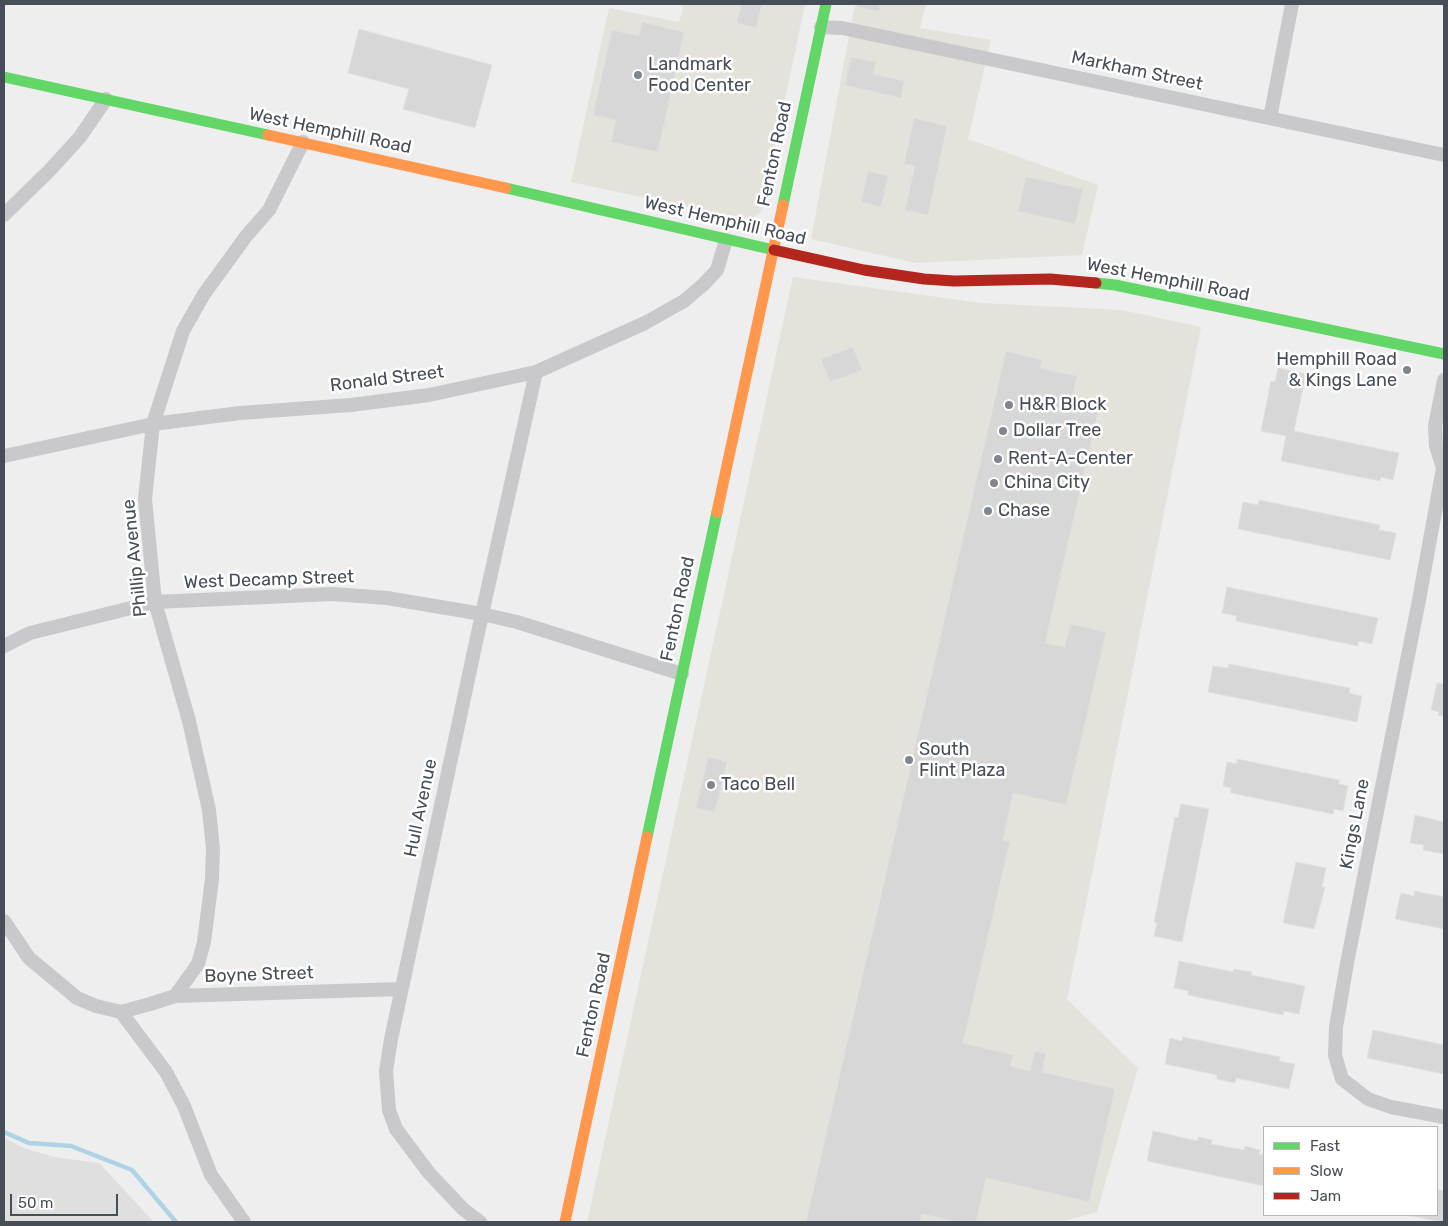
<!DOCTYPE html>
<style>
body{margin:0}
#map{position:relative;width:1448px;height:1226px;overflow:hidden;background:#eee;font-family:Rubik,sans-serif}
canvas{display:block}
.frame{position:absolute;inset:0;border:5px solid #474e58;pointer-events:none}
.legend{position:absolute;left:1263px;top:1126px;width:175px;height:90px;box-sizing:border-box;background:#fff;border:1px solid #b5b8bc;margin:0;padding:6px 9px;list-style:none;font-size:15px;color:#474e58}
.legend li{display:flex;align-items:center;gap:10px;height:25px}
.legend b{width:25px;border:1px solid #b5b8bc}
.scale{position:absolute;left:10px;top:1194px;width:108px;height:22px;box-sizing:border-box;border:2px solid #474e58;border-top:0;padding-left:6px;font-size:15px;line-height:18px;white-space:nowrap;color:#474e58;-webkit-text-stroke:4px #fff;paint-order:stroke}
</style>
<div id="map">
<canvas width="1448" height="1226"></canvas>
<div class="frame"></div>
<ul class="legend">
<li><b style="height:6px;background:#63d668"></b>Fast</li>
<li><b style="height:6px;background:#ff974d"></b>Slow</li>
<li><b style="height:6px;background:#b3261e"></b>Jam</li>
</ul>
<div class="scale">50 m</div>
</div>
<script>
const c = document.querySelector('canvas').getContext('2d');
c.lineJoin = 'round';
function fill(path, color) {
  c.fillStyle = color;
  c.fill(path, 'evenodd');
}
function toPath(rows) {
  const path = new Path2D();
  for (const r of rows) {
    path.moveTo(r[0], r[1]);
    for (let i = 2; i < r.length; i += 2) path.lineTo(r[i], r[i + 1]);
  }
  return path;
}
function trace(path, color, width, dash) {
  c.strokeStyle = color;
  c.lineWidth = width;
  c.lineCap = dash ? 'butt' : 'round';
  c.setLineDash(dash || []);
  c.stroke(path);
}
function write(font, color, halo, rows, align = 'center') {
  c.font = font + ' Rubik,sans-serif';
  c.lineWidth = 5;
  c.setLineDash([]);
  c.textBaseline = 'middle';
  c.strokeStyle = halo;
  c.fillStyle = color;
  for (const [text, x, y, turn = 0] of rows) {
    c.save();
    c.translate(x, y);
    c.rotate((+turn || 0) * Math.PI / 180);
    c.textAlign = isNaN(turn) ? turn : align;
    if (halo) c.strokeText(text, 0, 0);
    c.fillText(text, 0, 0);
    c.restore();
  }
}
fill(toPath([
 [684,4,805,4,762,211,749,220,571,182,609,8,679,22],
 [855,4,926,4,920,28,991,40,968,139,1098,185,1082,255,915,263,811,239],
 [793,277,981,303,1122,310,1201,327,1067,999,1138,1068,1097,1212,1061,1222,587,1222]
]), '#e3e2db');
fill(toPath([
 [4,1138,24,1148,54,1157,99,1163,154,1222,4,1222]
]), '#e0dfdf');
trace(toPath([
 [4,1132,29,1143,71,1146,132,1170,176,1222]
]), '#add3e5', 4.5);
const building = toPath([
 [741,4,762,4,756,28,737,23,741,4],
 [859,4,880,4,879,11,858,7,859,4],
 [642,22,684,32,658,152,611,142,616,120,593,115,612,30,639,36,642,22],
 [359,29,492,65,475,128,403,109,409,89,348,73,359,29],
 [851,57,876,62,873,74,904,81,901,98,845,85,851,57],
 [914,118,947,126,928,215,905,210,915,166,904,164,914,118],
 [868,171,888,176,881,207,861,202,868,171],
 [1026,177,1083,189,1075,224,1018,211,1026,177],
 [853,347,862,370,830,382,821,359,853,347],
 [1006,351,1042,360,1040,368,1077,376,1071,402,1099,408,1045,643,1065,647,1070,624,1106,632,1066,805,1013,793,1003,840,1010,841,963,1043,1013,1055,1010,1066,1030,1071,1035,1051,1046,1054,1042,1072,1115,1089,1089,1202,986,1178,976,1222,959,1222,922,1214,920,1222,806,1222,1006,351],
 [1278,368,1306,374,1294,431,1399,453,1393,480,1381,477,1380,481,1281,461,1286,436,1261,431,1271,381,1275,382,1278,368],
 [1259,500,1380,525,1379,530,1396,533,1390,560,1238,529,1243,502,1258,505,1259,500],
 [1227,587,1378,618,1372,644,1358,641,1358,646,1236,621,1237,616,1222,613,1227,587],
 [1229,664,1350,688,1349,693,1362,696,1357,722,1208,692,1213,666,1228,668,1229,664],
 [1437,683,1444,684,1444,716,1438,715,1439,712,1431,710,1437,683],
 [708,757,727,762,715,812,696,808,708,757],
 [1237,759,1339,780,1339,784,1348,786,1343,811,1334,809,1333,814,1231,793,1231,788,1223,786,1227,762,1237,764,1237,759],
 [1181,804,1209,809,1182,942,1154,936,1157,923,1154,922,1175,817,1178,818,1181,804],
 [1415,815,1444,822,1444,854,1423,850,1424,845,1410,843,1415,815],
 [1296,862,1326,868,1322,887,1325,887,1314,929,1283,923,1296,862],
 [1415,891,1444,897,1444,929,1395,919,1401,893,1414,896,1415,891],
 [1179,961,1233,972,1234,969,1252,972,1251,975,1305,986,1299,1014,1284,1011,1283,1015,1188,995,1188,991,1174,988,1179,961],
 [1373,1030,1444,1045,1444,1074,1367,1058,1373,1030],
 [1183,1037,1280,1057,1279,1061,1295,1064,1289,1089,1236,1078,1235,1083,1217,1079,1217,1075,1165,1064,1170,1038,1182,1041,1183,1037],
 [1153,1131,1198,1141,1198,1137,1212,1140,1211,1144,1244,1150,1245,1146,1260,1150,1259,1154,1264,1155,1264,1186,1147,1161,1153,1131],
 [1437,1189,1444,1191,1444,1222,1405,1215,1437,1215,1437,1189]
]);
fill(building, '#d7d7d8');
trace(building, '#dfe0e1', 1);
trace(toPath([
 [821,27,842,28,1444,155],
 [1270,118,1292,4],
 [4,215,50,170,80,137,106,99],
 [1444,380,1435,426,1436,446,1443,468,1419,600,1347,963,1336,1027,1335,1055,1342,1079,1368,1099,1391,1107,1444,1117],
 [4,456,153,424,240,413,351,405,429,395,536,372,645,323,684,301,704,284,717,270,726,240],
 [4,646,30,633,155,602,333,594,387,598,482,614,517,622,682,674],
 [4,921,29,958,77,998,96,1006,121,1012,150,1004,175,996,401,989],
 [175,996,198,964,204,942,212,879,213,849,209,810,189,721,155,602,145,499,153,424,183,331,204,294,247,235,269,210,303,142],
 [121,1012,166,1072,184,1106,211,1175,244,1222],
 [480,1222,463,1209,429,1173,396,1129,389,1110,386,1071,391,1039,482,614,536,372]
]), '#c9c9cc', 14);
trace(toPath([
 [4,77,268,135],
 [506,188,774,250],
 [783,205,826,4],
 [1096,283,1115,285,1444,354],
 [647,837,717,512]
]), '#63d668', 11);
trace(toPath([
 [268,135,506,188],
 [717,512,783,205],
 [565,1222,647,837]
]), '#ff974d', 11);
trace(toPath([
 [774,250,864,270,924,279,954,281,1050,279,1096,283]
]), '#b3261e', 11);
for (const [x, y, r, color] of [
 [638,75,5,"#81868c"],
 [1407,370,5,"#81868c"],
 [1009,405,5,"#81868c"],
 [1003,431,5,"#81868c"],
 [998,459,5,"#81868c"],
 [994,483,5,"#81868c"],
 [988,511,5,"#81868c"],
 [909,760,5,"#81868c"],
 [711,785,5,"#81868c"]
]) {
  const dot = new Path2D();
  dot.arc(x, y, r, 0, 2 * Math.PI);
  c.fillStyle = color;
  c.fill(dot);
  trace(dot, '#fff', 2);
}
write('18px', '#474e58', '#fff', [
 ["Landmark",648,65],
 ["Food Center",648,86],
 ["Hemphill Road",1397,360,"right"],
 ["& Kings Lane",1397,381,"right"],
 ["H&R Block",1019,405],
 ["Dollar Tree",1013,431],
 ["Rent-A-Center",1008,459],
 ["China City",1004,483],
 ["Chase",998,511],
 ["South",919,750],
 ["Flint Plaza",919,771],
 ["Taco Bell",721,785]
], 'left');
write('18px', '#474e58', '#fff', [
 ["Markham Street",1137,71,12],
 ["West Hemphill Road",330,131,12],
 ["Fenton Road",775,154,-78],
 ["West Hemphill Road",725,221,13],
 ["West Hemphill Road",1168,280,11],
 ["Ronald Street",387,379,-7],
 ["Phillip Avenue",135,558,-96],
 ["West Decamp Street",269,580,-2],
 ["Fenton Road",678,609,-78],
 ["Hull Avenue",421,808,-78],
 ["Kings Lane",1355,824,-79],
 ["Boyne Street",259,975,-2],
 ["Fenton Road",594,1005,-78]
]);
</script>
